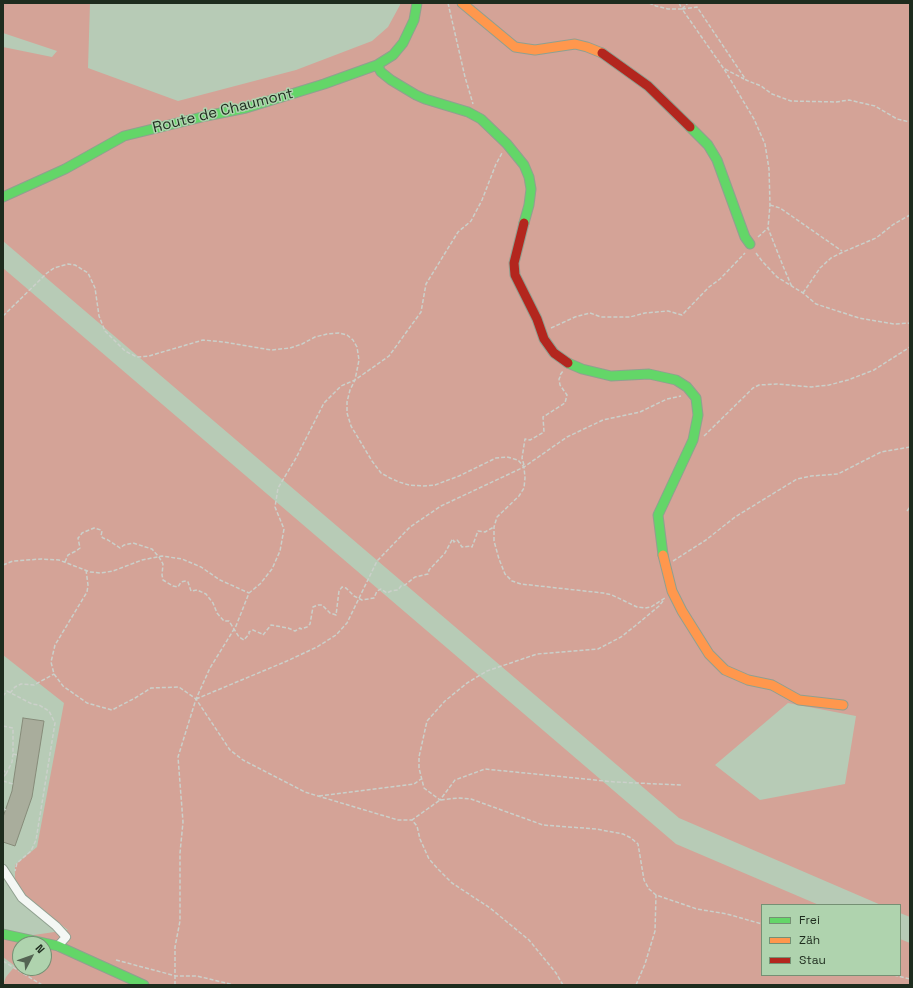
<!DOCTYPE html>
<meta charset="utf-8">
<style>
body{margin:0}
#map{position:relative;width:913px;height:988px;overflow:hidden;background:#b7cbb6;font-family:"Space Grotesk",sans-serif}
canvas{display:block}
.frame{position:absolute;inset:0;border:4px solid #1e2c1e;pointer-events:none}
.legend{position:absolute;left:761px;top:904px;width:140px;height:72px;box-sizing:border-box;background:#afd3ae;border:1px solid #759074;margin:0;padding:5px 7px;list-style:none;font-size:12px;color:#1e2c1e}
.legend li{display:flex;align-items:center;gap:8px;height:20px}
.legend b{width:20px;border:1px solid #759074}
.north{position:absolute;left:12px;top:936px;width:40px;height:40px;box-sizing:border-box;background:#afd3ae;border:1px solid #759074;border-radius:50%;rotate:49deg;font-size:11px;font-weight:700;line-height:16px;text-align:center;color:#1e2c1e}
.north::after{content:'';display:block;margin:auto;width:14px;height:18px;background:#546453;clip-path:polygon(50% 0,100% 100%,50% 72%,0 100%)}
</style>
<div id="map">
<canvas width="913" height="988"></canvas>
<div class="frame"></div>
<ul class="legend">
<li><b style="height:5px;background:#63d668"></b>Frei</li>
<li><b style="height:5px;background:#ff974d"></b>Zäh</li>
<li><b style="height:5px;background:#b3261e"></b>Stau</li>
</ul>
<div class="north">N</div>
</div>
<script>
const c = document.querySelector('canvas').getContext('2d');
c.lineJoin = 'round';
function fill(path, color) {
  c.fillStyle = color;
  c.fill(path, 'evenodd');
}
function toPath(rows) {
  const path = new Path2D();
  for (const r of rows) {
    path.moveTo(r[0], r[1]);
    for (let i = 2; i < r.length; i += 2) path.lineTo(r[i], r[i + 1]);
  }
  return path;
}
function trace(path, color, width, dash) {
  c.strokeStyle = color;
  c.lineWidth = width;
  c.lineCap = dash ? 'butt' : 'round';
  c.setLineDash(dash || []);
  c.stroke(path);
}
function write(font, color, halo, rows, align = 'center') {
  c.font = font + ' "Space Grotesk",sans-serif';
  c.lineWidth = 3;
  c.setLineDash([]);
  c.textBaseline = 'middle';
  c.strokeStyle = halo;
  c.fillStyle = color;
  for (const [text, x, y, turn = 0] of rows) {
    c.save();
    c.translate(x, y);
    c.rotate((+turn || 0) * Math.PI / 180);
    c.textAlign = isNaN(turn) ? turn : align;
    if (halo) c.strokeText(text, 0, 0);
    c.fillText(text, 0, 0);
    c.restore();
  }
}
fill(toPath([
 [3,3,90,3,88,68,178,101,296,70,372,41,388,27,400,5,400,3,910,3,910,917,900,913,900,905,881,905,679,818,3,241,3,47,52,57,57,51,3,33],
 [788,703,856,716,845,784,760,800,715,765],
 [3,268,676,844,819,905,762,905,762,975,900,975,900,939,910,943,910,985,3,985,6,977,15,966,3,957,3,936,27,936,68,930,24,896,15,883,15,865,37,847,64,703,3,655],
 [20,944,44,944,44,968,20,968]
]), '#d4a397');
const building = toPath([
 [23,718,44,721,32,797,15,846,3,842,3,817,12,791,23,718]
]);
fill(building, '#a9ad9c');
trace(building, '#868b79', 1);
const street = toPath([
 [3,869,22,898,56,926,66,937,58,946]
]);
const fast = toPath([
 [377,65,381,72,391,80,416,95,425,99,468,112,481,119,507,144,524,165,529,177,531,189,529,205,524,223],
 [690,127,708,145,717,160,745,237,750,244],
 [3,197,65,169,124,136,206,116,246,108,324,84,377,65,393,55,403,43,414,20,417,3],
 [568,363,582,369,611,376,649,374,676,380,687,387,696,398,698,415,693,440,658,515,663,555],
 [3,934,58,946,144,985]
]);
const slow = toPath([
 [462,3,515,47,535,50,575,44,587,47,602,53],
 [663,555,672,591,682,611,709,654,725,670,748,680,772,685,799,700,843,705]
]);
const jam = toPath([
 [602,53,648,86,690,127],
 [524,223,514,263,515,275,537,319,544,339,554,353,568,363]
]);
trace(street, '#90a090', 10);
trace(fast, '#90a090', 11);
trace(slow, '#90a090', 11);
trace(jam, '#90a090', 11);
trace(toPath([
 [448,3,465,77,473,104],
 [649,3,656,6,668,9,682,9,724,69,754,119,765,144,769,169,770,205,768,228,783,266,792,287],
 [679,3,682,9],
 [682,9,697,7,746,80,761,86,772,94,791,101,836,102,849,100,875,106,897,119,910,122],
 [682,9,688,3],
 [725,69,744,79],
 [770,205,780,208,842,251],
 [758,237,768,228],
 [756,253,762,261,777,277,803,293,816,304,859,318,894,324,910,323],
 [803,293,820,268,831,258,843,252,876,238,894,224,910,215],
 [3,316,47,273,54,268,68,264,75,265,88,273,95,288,99,316,105,331,125,351,137,357,149,356,203,340,224,342,271,350,290,348,302,344,315,337,327,334,339,333,347,335,353,340,357,347,359,360,355,380,350,390,347,402,347,413,351,426,372,461,381,473,390,478,399,482,409,485,423,486,435,485,459,476,496,458,507,457,518,460,524,467,525,478,524,488,519,496,497,517,494,527,494,541,499,559,505,574,512,581,521,584,603,593,612,595,637,607,645,608,651,607,665,598],
 [551,328,575,317,590,313,601,317,630,317,645,313,668,311,682,315,709,287,720,279,745,253],
 [704,436,753,388,759,385,777,384,811,387,829,385,848,380,874,370,910,347],
 [524,465,522,458,525,439,530,440,544,432,543,417,565,403,567,395,560,385,559,379,560,377,560,375,563,371],
 [907,511,910,507],
 [673,561,706,540,735,517,797,479,811,476,838,474,881,452,910,447],
 [65,562,68,555,76,551,80,548,78,538,80,536,82,533,94,528,101,530,102,531,101,536,103,538,108,540,120,548,124,545,133,543,152,549,159,557,163,564,162,575,163,580,173,586,178,587,181,582,186,581,188,582,191,591,197,590,206,594,213,603,217,613,224,621,229,621,239,637,244,640,249,634,249,632,253,630,262,634,263,635,271,625,288,628,295,631,300,628,301,629,307,627,310,624,313,607,318,605,322,605,330,613,336,615,339,591,342,587,346,588,354,596,362,600,374,598,377,591,381,589,387,593,391,591,398,590,401,586,405,585,415,577,428,574,429,570,445,553,452,540,453,539,454,542,457,540,458,541,462,547,471,546,472,547,478,531,485,532,494,527],
 [3,565,13,561,41,559,59,560,90,572,101,573,113,571,142,560,162,556,182,559,201,567,220,580,249,593],
 [86,570,88,585,87,592,55,645,51,662,54,674,63,686,87,703,112,710,135,698,151,688,179,687,196,699,230,750,243,760,305,792,318,796,398,820,412,820],
 [663,601,659,606,635,626,621,637,598,649,537,654,487,671,467,683,445,701,427,721,419,757,419,768,424,788,440,800,455,780,485,769,615,782,681,785],
 [10,693,15,687,21,684,34,685,54,674],
 [3,696,7,691,32,704,39,705,49,711,55,723,36,840,31,851,17,863,15,871],
 [196,699,287,661,317,647,336,635,347,623,377,561,410,527,441,506,524,467,567,437,603,420,640,412,667,399,681,396],
 [3,726,13,728,13,754,18,755],
 [3,769,6,774,3,777],
 [6,774,12,762,13,754],
 [3,781,13,784],
 [319,796,414,784,421,779],
 [3,808,6,810],
 [116,960,176,976,197,976,234,985],
 [3,961,42,985],
 [894,975,910,979],
 [175,985,175,947,180,921,180,853,183,822,178,757,196,699,210,668,236,626,249,593,260,584,272,569,280,551,284,529,275,507,278,488,296,458,324,403,341,386,355,380,389,356,421,312,426,284,458,232,471,221,482,200,496,164,502,153],
 [563,985,556,973,529,940,490,908,452,883,439,870,429,859,420,839,417,826,412,820,440,800,458,798,471,799,543,825,596,829,623,834,631,838,638,844,644,880,649,889,656,895,697,909,727,914,762,924],
 [636,985,645,964,655,931,656,895]
]), '#cbd0ca', 1.5, [4, 2]);
trace(street, '#f4f7f4', 8);
trace(fast, '#63d668', 9);
trace(slow, '#ff974d', 9);
trace(jam, '#b3261e', 9);
write('15px', '#1e2c1e', '#afd3ae', [
 ["Route de Chaumont",223,111,-14]
]);
</script>
